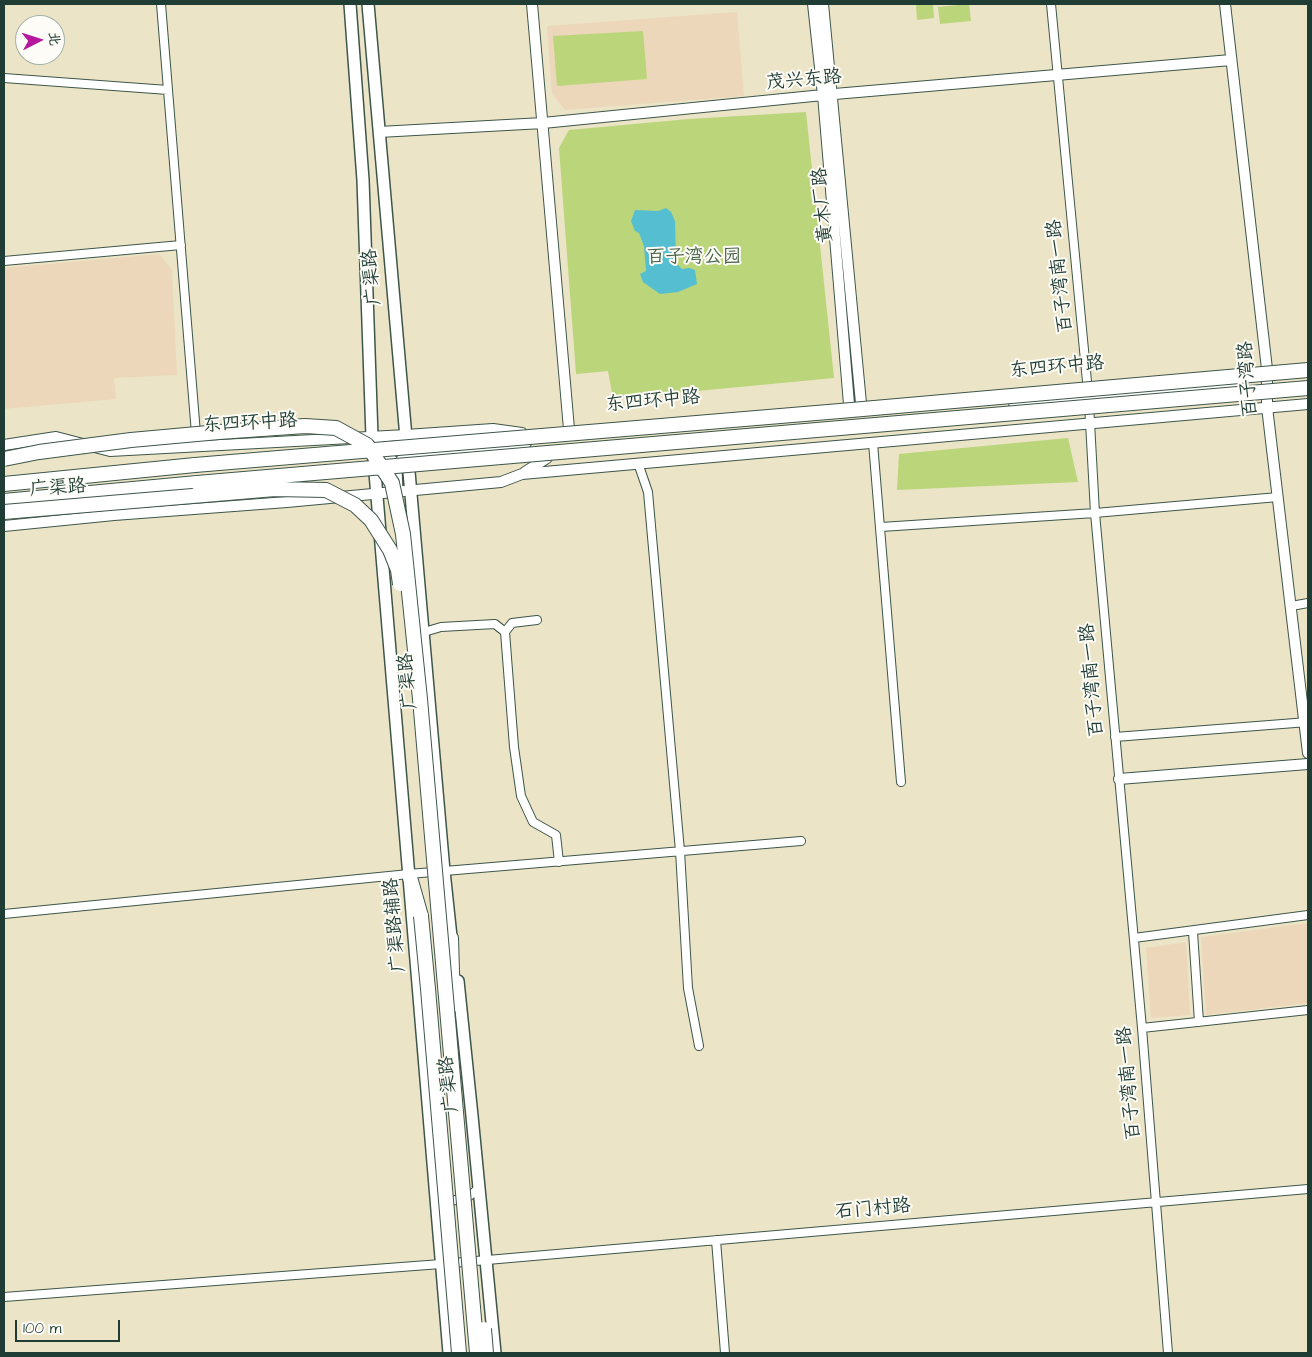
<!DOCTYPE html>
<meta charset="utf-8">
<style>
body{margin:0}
#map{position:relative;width:1312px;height:1357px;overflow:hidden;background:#ece4c6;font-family:"Architects Daughter","LXGW WenKai TC",sans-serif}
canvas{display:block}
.frame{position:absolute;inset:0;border:5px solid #1f3d34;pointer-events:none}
.north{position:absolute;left:15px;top:15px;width:50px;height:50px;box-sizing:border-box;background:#fdfcf7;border:1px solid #a4b0a9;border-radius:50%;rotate:85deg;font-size:14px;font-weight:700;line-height:20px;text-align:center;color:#1f3d34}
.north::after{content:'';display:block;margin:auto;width:18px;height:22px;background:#b5179e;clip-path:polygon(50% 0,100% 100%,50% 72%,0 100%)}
.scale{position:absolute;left:15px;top:1320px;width:105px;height:22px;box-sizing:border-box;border:2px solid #1f3d34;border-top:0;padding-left:6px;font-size:15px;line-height:18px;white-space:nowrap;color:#1f3d34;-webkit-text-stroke:4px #fdfcf7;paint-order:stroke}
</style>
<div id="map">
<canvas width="1312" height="1357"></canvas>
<div class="frame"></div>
<div class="north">北</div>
<div class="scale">100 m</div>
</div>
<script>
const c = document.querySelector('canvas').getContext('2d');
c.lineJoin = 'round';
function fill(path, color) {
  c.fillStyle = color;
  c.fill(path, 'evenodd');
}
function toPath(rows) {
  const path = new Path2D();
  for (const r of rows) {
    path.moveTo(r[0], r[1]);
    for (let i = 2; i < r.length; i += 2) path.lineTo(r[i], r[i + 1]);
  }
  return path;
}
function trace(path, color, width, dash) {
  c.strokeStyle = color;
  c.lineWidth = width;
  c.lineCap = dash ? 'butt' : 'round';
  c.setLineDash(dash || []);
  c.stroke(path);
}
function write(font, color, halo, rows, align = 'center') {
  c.font = font + ' "Architects Daughter","LXGW WenKai TC",sans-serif';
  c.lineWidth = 4;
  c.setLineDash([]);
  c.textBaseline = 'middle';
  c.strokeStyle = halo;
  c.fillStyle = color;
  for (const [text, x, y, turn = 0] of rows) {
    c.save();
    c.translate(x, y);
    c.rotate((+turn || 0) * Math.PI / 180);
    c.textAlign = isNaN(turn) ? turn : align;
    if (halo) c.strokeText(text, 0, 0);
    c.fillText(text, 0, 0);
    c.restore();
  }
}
fill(toPath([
 [737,12,744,96,565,110,552,94,547,26],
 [159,254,172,270,177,375,114,378,116,399,4,409,4,268],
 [1308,923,1308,1003,1206,1015,1201,937],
 [1186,942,1190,1015,1151,1018,1146,948]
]), '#ecd7ba');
fill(toPath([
 [916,4,933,4,934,18,917,20],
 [969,4,971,21,940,24,938,7],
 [643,31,647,79,557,86,553,36],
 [806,112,834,378,613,399,608,371,576,374,559,148,569,130,689,119],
 [1068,438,1078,482,897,490,899,454]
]), '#bbd57a');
fill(toPath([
 [666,208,671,212,675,221,676,260,678,265,682,269,689,268,695,270,697,284,678,292,660,294,643,282,640,274,646,271,644,246,639,233,635,231,631,221,635,210,658,211]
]), '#55bfd1');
const street = toPath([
 [161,4,197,446],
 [1051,4,1088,392],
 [4,78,168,90],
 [4,261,181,245],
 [1089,404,1095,513,1142,1028,1168,1353],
 [873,443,901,782],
 [638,463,648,492,680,851,688,988,699,1046],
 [881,527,1095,513,1278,497],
 [1291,606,1308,603],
 [537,620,512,623,505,632,514,747,521,796,533,822,556,835,559,862],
 [424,632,441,627,495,624,505,632],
 [1115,737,1308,722],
 [4,914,409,874,801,841],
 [1193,932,1199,1022],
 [1134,938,1308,915],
 [1142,1028,1308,1010],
 [445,1199,450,1201,467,1198,479,1188],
 [716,1240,725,1353],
 [4,1297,441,1264,1308,1189]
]);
const secondary = toPath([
 [532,4,569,429],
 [813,4,823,95,849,404],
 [823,4,861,403],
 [1225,4,1267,369,1267,407,1308,753],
 [379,132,543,123,823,95,1231,60],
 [1014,403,1180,391,1236,382],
 [4,445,56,437,110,451,406,435,493,429,522,433],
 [402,459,478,451,526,443],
 [525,472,547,458],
 [4,526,114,515,287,502,501,482,522,474,1308,404],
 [1119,779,1308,764]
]);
const primary = toPath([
 [350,4,363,180,372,437,449,1353],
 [368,4,444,871,452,946],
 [378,444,392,461,396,468,397,492],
 [458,981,472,1116,495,1353]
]);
const highway = toPath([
 [4,484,195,465],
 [4,501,197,483],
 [409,874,421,916],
 [451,938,453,1005]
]);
trace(street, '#3e564a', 10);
trace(secondary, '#3e564a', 12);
trace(primary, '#3e564a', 14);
trace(highway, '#3e564a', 16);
trace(street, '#fff', 8);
trace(secondary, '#fff', 10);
trace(primary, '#fff', 11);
trace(highway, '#fff', 14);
const highwayBridge = toPath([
 [4,459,39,452,131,440,219,432,305,426,336,428,367,445,392,483,403,534,420,699,477,1353],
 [195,465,840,411,1308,370],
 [197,483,1308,388],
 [4,512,275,489,326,490,355,505,371,520,390,550,398,570,400,584],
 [421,916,428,989,459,1353],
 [484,1329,486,1353]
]);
trace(highwayBridge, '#3e564a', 16, []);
trace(highwayBridge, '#fff', 14);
write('19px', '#1f3d34', '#fdfcf7', [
 ["茂兴东路",804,81,-5],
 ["黄木厂路",824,205,-95],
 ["百子湾南一路",1061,276,-96],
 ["广渠路",373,277,-95],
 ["东四环中路",1057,368,-5],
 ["百子湾路",1249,379,-94],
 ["东四环中路",653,402,-5],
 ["东四环中路",250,424,-3],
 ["广渠路",58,489,-4],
 ["百子湾南一路",1093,680,-95],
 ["广渠路",409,681,-95],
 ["广渠路辅路",396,925,-95],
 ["百子湾南一路",1130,1083,-95],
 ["广渠路",450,1084,-96],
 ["石门村路",873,1210,-5]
]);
write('19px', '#466346', '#fdfcf7', [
 ["百子湾公园",694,258]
]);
</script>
